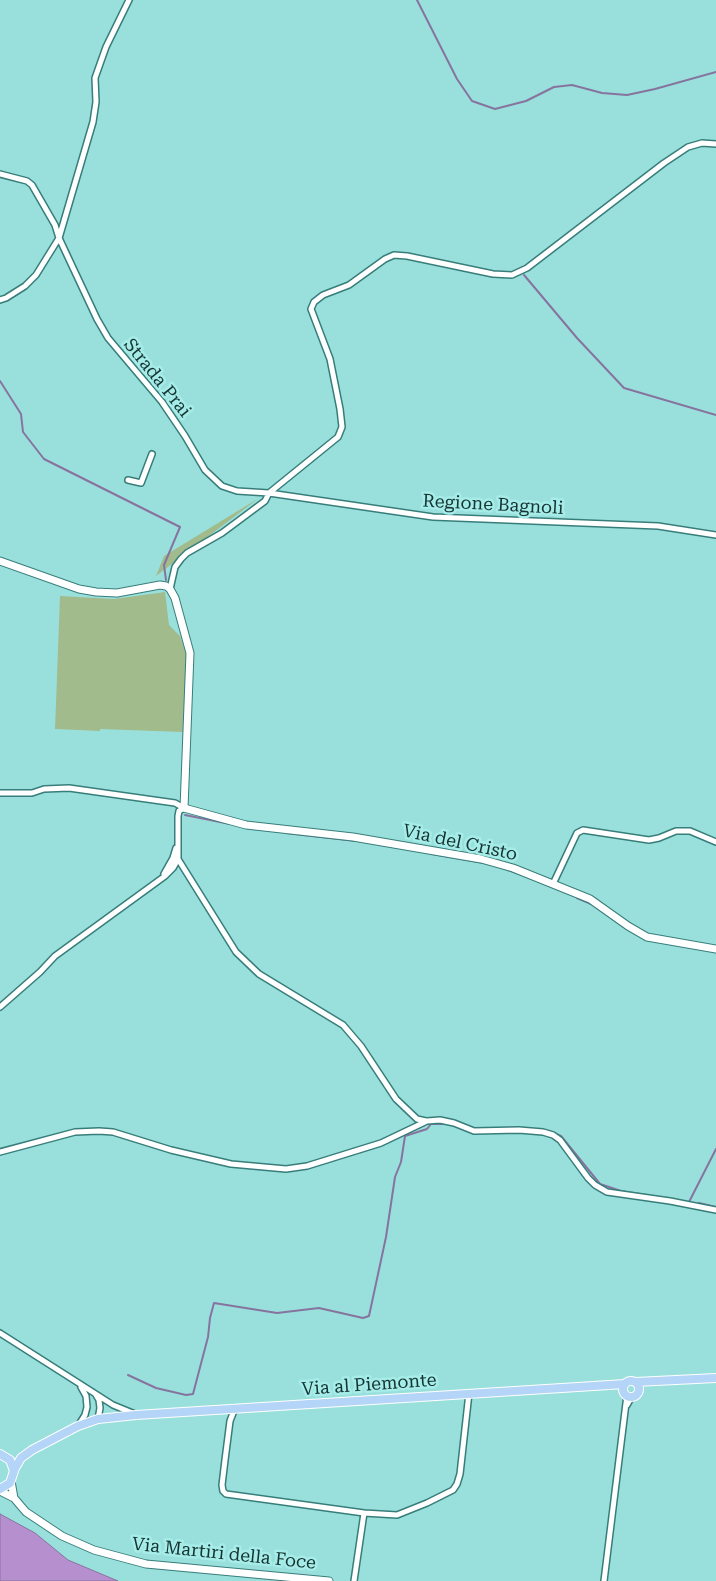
<!DOCTYPE html>
<style>
body{margin:0}
canvas{display:block;background:#99e0dc}
</style>
<canvas width="716" height="1581"></canvas>
<script>
const c = document.querySelector('canvas').getContext('2d');
c.lineJoin = 'round';
function fill(path, color) {
  c.fillStyle = color;
  c.fill(path, 'evenodd');
}
function toPath(rows) {
  const path = new Path2D();
  for (const r of rows) {
    if (r.length === 3) {
      path.moveTo(r[0] + r[2], r[1]);
      path.arc(r[0], r[1], r[2], 0, 2 * Math.PI);
      continue;
    }
    path.moveTo(r[0], r[1]);
    for (let i = 2; i < r.length; i += 2) path.lineTo(r[i], r[i + 1]);
  }
  return path;
}
function trace(path, color, width, dash) {
  c.strokeStyle = color;
  c.lineWidth = width;
  c.lineCap = dash ? 'butt' : 'round';
  c.setLineDash(dash || []);
  c.stroke(path);
}
function write(font, color, halo, rows, align = 'center') {
  c.font = font + ' "Roboto Serif",serif';
  c.lineWidth = 5;
  c.setLineDash([]);
  c.textBaseline = 'middle';
  c.strokeStyle = halo;
  c.fillStyle = color;
  for (const [text, x, y, turn = 0] of rows) {
    c.save();
    c.translate(x, y);
    c.rotate((+turn || 0) * Math.PI / 180);
    c.textAlign = isNaN(turn) ? turn : align;
    if (halo) c.strokeText(text, 0, 0);
    c.fillText(text, 0, 0);
    c.restore();
  }
}
fill(toPath([
 [259,498,156,576,164,556],
 [165,592,169,625,180,636,186,654,183,732,100,729,100,731,55,729,60,596,114,599]
]), '#a1bb8d');
const water = toPath([
 [0,1514,35,1533,68,1560,118,1581,0,1581,0,1514]
]);
fill(water, '#b690ce');
trace(water, '#86749f', 1);
trace(toPath([
 [417,0,457,79,472,101,495,109,526,101,554,87,572,85,602,93,627,95,655,89,716,72],
 [524,275,577,338,624,388,716,415],
 [0,381,21,414,23,432,44,459,180,527,164,565,166,580],
 [185,815,230,824],
 [286,833,356,841],
 [432,854,484,863],
 [508,870,522,875],
 [577,898,591,904],
 [484,1128,504,1128],
 [548,1131,561,1136,600,1184,621,1191,670,1199],
 [687,1202,689,1202,716,1149],
 [699,1203,716,1207],
 [128,1375,156,1388,186,1395,193,1394,208,1337,210,1318,214,1303,277,1313,319,1308,363,1318,369,1316,386,1237,395,1177,401,1162,405,1136,427,1129,431,1124,448,1124]
]), '#86749f', 2);
const street = toPath([
 [0,174,27,181,32,185,55,225,59,238,97,319,108,338,162,402,185,436,205,470,222,486,237,491,269,493,433,517,658,526,716,535],
 [0,300,6,298,25,286,36,275,59,238,93,122,96,102,95,78,106,47,129,0],
 [128,480,141,483,152,454],
 [170,589,175,567,181,559,187,553,222,533,265,501,269,493,338,437,342,427,340,409,330,359,311,309,314,302,323,295,349,285,385,259,394,255,407,256,493,274,512,275,527,268,664,163,688,147,702,143,716,144],
 [0,793,32,793,44,789,69,788,175,803,184,808,179,811,178,816,178,859,173,868,165,876,55,956,40,972,0,1007],
 [178,859,236,952,259,974,343,1025,361,1046,396,1099,417,1119,426,1121],
 [164,874,173,858,176,848],
 [553,884,577,833,583,830,649,840,659,838,676,831,690,831,716,842],
 [0,1152,75,1132,99,1131,113,1132,171,1150,231,1164,286,1169,307,1166,381,1143,427,1121,440,1120,454,1123,474,1131,519,1130,543,1132,553,1135,560,1140,588,1178,595,1185,607,1192,670,1201,716,1210],
 [0,1333,113,1405,135,1414],
 [96,1395,99,1400,100,1408,98,1419],
 [627,1405,632,1396],
 [235,1408,230,1421,225,1460,222,1485,223,1491,226,1494,364,1513,397,1515,427,1503,453,1490,457,1484,460,1474,469,1393],
 [78,1426,85,1415,87,1407,86,1396,81,1387],
 [354,1581,364,1513],
 [604,1581,627,1395]
]);
const secondary = toPath([
 [0,561,79,589,96,592,117,593,160,585,166,586,170,589,175,598,190,653,184,808,246,825,353,837,481,859,513,868,590,899,628,926,647,937,716,949],
 [11,1481,14,1498,26,1512,62,1536,94,1550,146,1564,329,1581],
 [0,1491,14,1498]
]);
const primary = toPath([
 [631,1389,8],
 [636,1382,716,1378],
 [0,1454,10,1460,14,1471,10,1483,0,1489],
 [14,1470,21,1458,32,1450,78,1426,98,1419,136,1415,625,1384]
]);
trace(street, '#377e7b', 8);
trace(secondary, '#377e7b', 9);
trace(primary, '#fff', 10);
trace(street, '#fff', 5);
trace(secondary, '#fff', 7);
trace(primary, '#b4d4f8', 8);
write('18px', '#163432', '#a6ede9', [
 ["Strada Prai",157,378,51],
 ["Regione Bagnoli",493,505,3],
 ["Via del Cristo",460,843,12],
 ["Via al Piemonte",369,1385,-4],
 ["Via Martiri della Foce",224,1554,6]
]);
</script>
